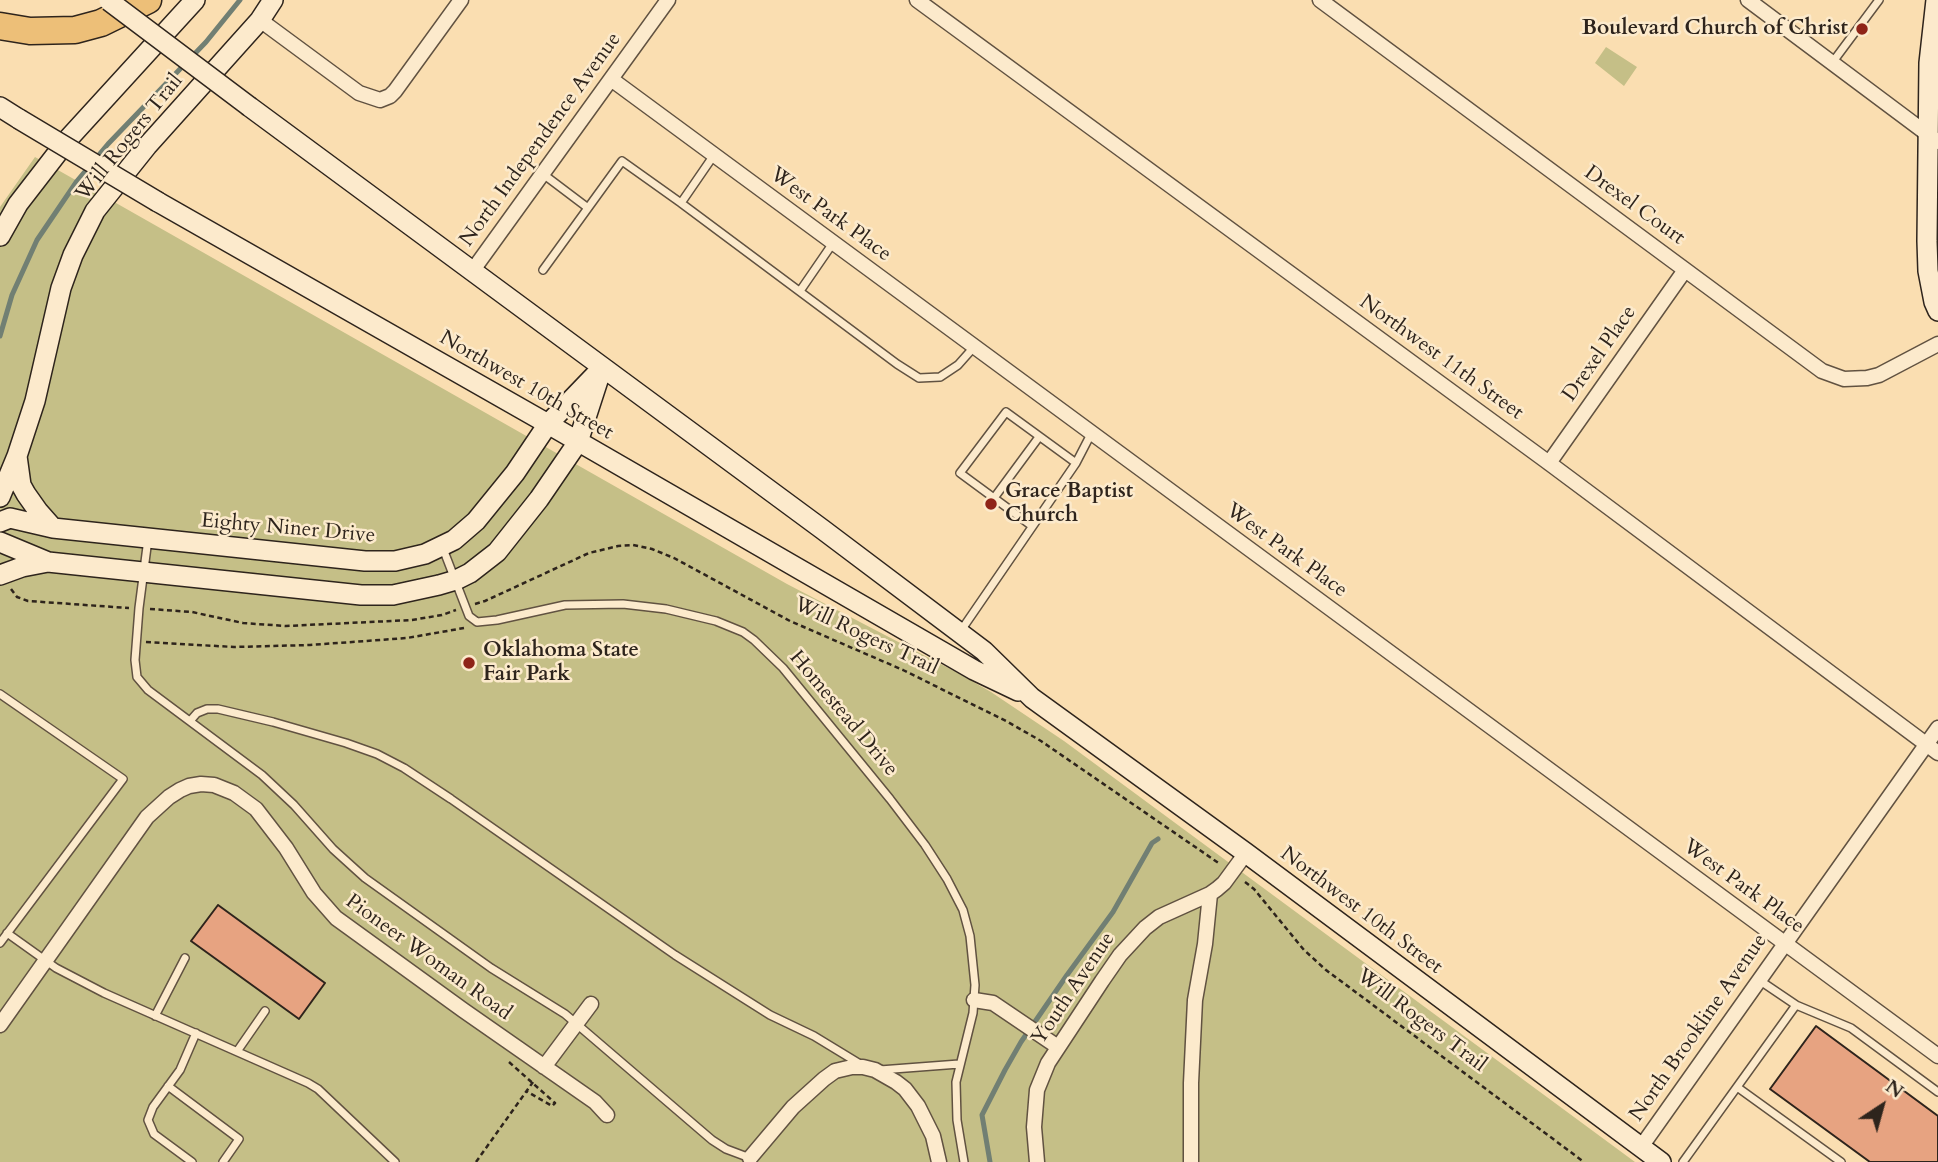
<!DOCTYPE html>
<style>
body{margin:0}
#map{position:relative;width:1938px;height:1162px;overflow:hidden;background:#fadeb1;font-family:Cardo,serif}
canvas{display:block}
.north{position:absolute;left:1847px;top:1071px;width:70px;height:70px;-webkit-text-stroke:5px #fceacc;paint-order:stroke;rotate:36deg;font-size:19px;font-weight:700;line-height:28px;text-align:center;color:#2e241c}
.north::after{content:'';display:block;margin:auto;width:24px;height:32px;background:#2e241c;clip-path:polygon(50% 0,100% 100%,50% 72%,0 100%)}
</style>
<div id="map">
<canvas width="1938" height="1162"></canvas>
<div class="north">N</div>
</div>
<script>
const c = document.querySelector('canvas').getContext('2d');
c.lineJoin = 'round';
function fill(path, color) {
  c.fillStyle = color;
  c.fill(path, 'evenodd');
}
function toPath(rows) {
  const path = new Path2D();
  for (const r of rows) {
    path.moveTo(r[0], r[1]);
    for (let i = 2; i < r.length; i += 2) path.lineTo(r[i], r[i + 1]);
  }
  return path;
}
function trace(path, color, width, dash) {
  c.strokeStyle = color;
  c.lineWidth = width;
  c.lineCap = dash ? 'butt' : 'round';
  c.setLineDash(dash || []);
  c.stroke(path);
}
function write(font, color, halo, rows, align = 'center') {
  c.font = font + ' Cardo,serif';
  c.lineWidth = 5;
  c.setLineDash([]);
  c.textBaseline = 'middle';
  c.strokeStyle = halo;
  c.fillStyle = color;
  for (const [text, x, y, turn = 0] of rows) {
    c.save();
    c.translate(x, y);
    c.rotate((+turn || 0) * Math.PI / 180);
    c.textAlign = isNaN(turn) ? turn : align;
    if (halo) c.strokeText(text, 0, 0);
    c.fillText(text, 0, 0);
    c.restore();
  }
}
fill(toPath([
 [1606,47,1637,67,1624,86,1595,63],
 [35,157,787,584,956,672,991,692,1064,741,1635,1162,0,1162,0,207]
]), '#c5bf87');
trace(toPath([
 [0,336,12,295,37,240,77,181,108,144,206,42,240,0],
 [990,1162,982,1115,1005,1070,1021,1042,1067,975,1113,912,1152,843,1158,839]
]), '#717f73', 5);
const building = toPath([
 [218,905,325,983,299,1019,191,941,218,905],
 [1816,1026,1938,1116,1938,1162,1870,1162,1770,1089,1816,1026]
]);
fill(building, '#e7a381');
trace(building, '#2e241c', 2);
const lane = toPath([
 [1832,63,1879,0],
 [714,155,681,203,897,364,919,378,940,377,958,365,974,347],
 [543,174,588,208],
 [543,270,622,161,681,203],
 [800,291,833,243],
 [994,498,1039,437],
 [1032,526,960,473,1006,412,1076,463],
 [148,539,139,608,135,660,137,677,148,690,262,775,294,805,333,849,365,878,491,968,565,1014,712,1140,726,1149,750,1158],
 [442,546,469,616,477,622,497,620,565,605,623,604,666,609,716,621,743,632,754,640,783,668,890,799,925,845,947,879,963,910,970,936,975,985,973,1013,956,1082,957,1120,964,1162],
 [960,632,1076,463,1091,434],
 [0,694,123,779,0,943],
 [190,721,197,713,207,709,218,709,273,722,346,743,377,754,404,768,451,799,675,955,770,1015,814,1036,860,1064],
 [7,933,56,968,104,993,308,1083,318,1089,395,1162],
 [1759,980,1796,1005,1851,1028,1938,1092],
 [155,1016,185,958],
 [238,1050,265,1011],
 [880,1070,959,1064],
 [168,1086,239,1139,223,1162],
 [1737,1087,1841,1162],
 [192,1162,154,1134,148,1120,153,1107,180,1070,196,1033],
 [1683,1162,1796,1005]
]);
const street = toPath([
 [917,0,1549,463,1938,753],
 [1320,0,1822,371,1844,379,1867,378,1879,375,1938,344],
 [1748,0,1938,142],
 [260,20,359,93,380,100,390,96,395,91,461,0],
 [611,79,1938,1056],
 [473,270,668,0],
 [1549,463,1685,270],
 [974,1000,993,1003,1058,1047],
 [0,1025,147,817,169,797,180,790,189,786,201,784,214,785,234,793,256,809,286,848,314,893,336,918,463,1010,595,1102,607,1115],
 [544,1067,591,1004],
 [1641,1147,1938,728],
 [750,1158,793,1107,824,1079,835,1071,852,1067,863,1067,875,1070,896,1082,905,1089,918,1106,933,1136,939,1162],
 [1037,1162,1034,1127,1037,1090,1048,1063,1102,981,1120,955,1145,928,1159,917,1210,894,1217,889,1224,883,1246,853],
 [1191,1162,1191,1083,1195,1000,1205,944,1210,894]
]);
const secondary = toPath([
 [1936,0,1929,63,1927,241,1928,271,1934,302,1938,311],
 [0,107,19,119],
 [250,107,822,529,984,651,1032,698,1246,853,1661,1162],
 [158,202,548,424,974,670,1018,691],
 [0,236,18,204,69,138,195,0],
 [17,456,21,485,26,494,38,511,53,528],
 [0,497,17,456,35,401,61,288,73,255,95,211,147,146,260,20,273,0],
 [0,522,10,518,53,528,365,561,395,561,425,554,454,540,476,521,515,473,548,424,599,371],
 [0,542,48,562,361,595,393,595,439,585,456,580,470,573,497,552,539,499,578,442,602,368],
 [0,575,22,567,48,562]
]);
const highway = toPath([
 [0,26,30,31,75,30,101,23,148,0]
]);
trace(lane, '#615241', 10);
trace(street, '#615241', 17);
trace(secondary, '#2e241c', 22);
trace(highway, '#2e241c', 29);
trace(toPath([
 [11,589,17,597,28,601,129,608],
 [475,604,485,601,589,553,618,546,633,545,652,549,674,558,790,621,903,670,1008,722,1041,741,1220,864],
 [150,609,192,612,243,623,286,626,412,620,442,615,456,610],
 [146,642,234,647,310,645,407,638,464,628],
 [1245,882,1254,889,1304,950,1326,970,1584,1162],
 [509,1062,555,1103,552,1106,526,1091],
 [476,1162,533,1082]
]), '#2e241c', 2.5, [5, 3.5]);
trace(lane, '#fceacc', 7);
trace(street, '#fceacc', 14);
trace(secondary, '#fceacc', 19);
trace(highway, '#edbf78', 26);
const secondaryBridge = toPath([
 [109,1,250,107],
 [19,119,158,202]
]);
trace(secondaryBridge, '#2e241c', 22, []);
trace(secondaryBridge, '#fceacc', 19);
for (const [x, y, r, color] of [
 [1862,29,7,"#8f2418"],
 [991,504,7,"#8f2418"],
 [469,663,7,"#8f2418"]
]) {
  const dot = new Path2D();
  dot.arc(x, y, r, 0, 2 * Math.PI);
  c.fillStyle = color;
  c.fill(dot);
  trace(dot, '#fceacc', 2.5);
}
write('bold 21px', '#2e241c', '#fceacc', [
 ["Boulevard Church of Christ",1848,29,"right"],
 ["Grace Baptist",1005,492],
 ["Church",1005,516],
 ["Oklahoma State",483,651],
 ["Fair Park",483,675]
], 'left');
write('21px', '#2e241c', '#fceacc', [
 ["Will Rogers Trail",130,138,-51],
 ["North Independence Avenue",541,140,-54],
 ["Drexel Court",1634,206,36],
 ["West Park Place",830,215,36],
 ["Drexel Place",1600,354,-55],
 ["Northwest 11th Street",1441,358,36],
 ["Northwest 10th Street",526,386,30],
 ["Eighty Niner Drive",288,529,5],
 ["West Park Place",1286,551,36],
 ["Will Rogers Trail",866,637,25],
 ["Homestead Drive",843,714,50],
 ["West Park Place",1743,887,36],
 ["Northwest 10th Street",1361,911,37],
 ["Pioneer Woman Road",428,958,36],
 ["Youth Avenue",1074,989,-56],
 ["Will Rogers Trail",1421,1021,37],
 ["North Brookline Avenue",1699,1028,-55]
]);
</script>
